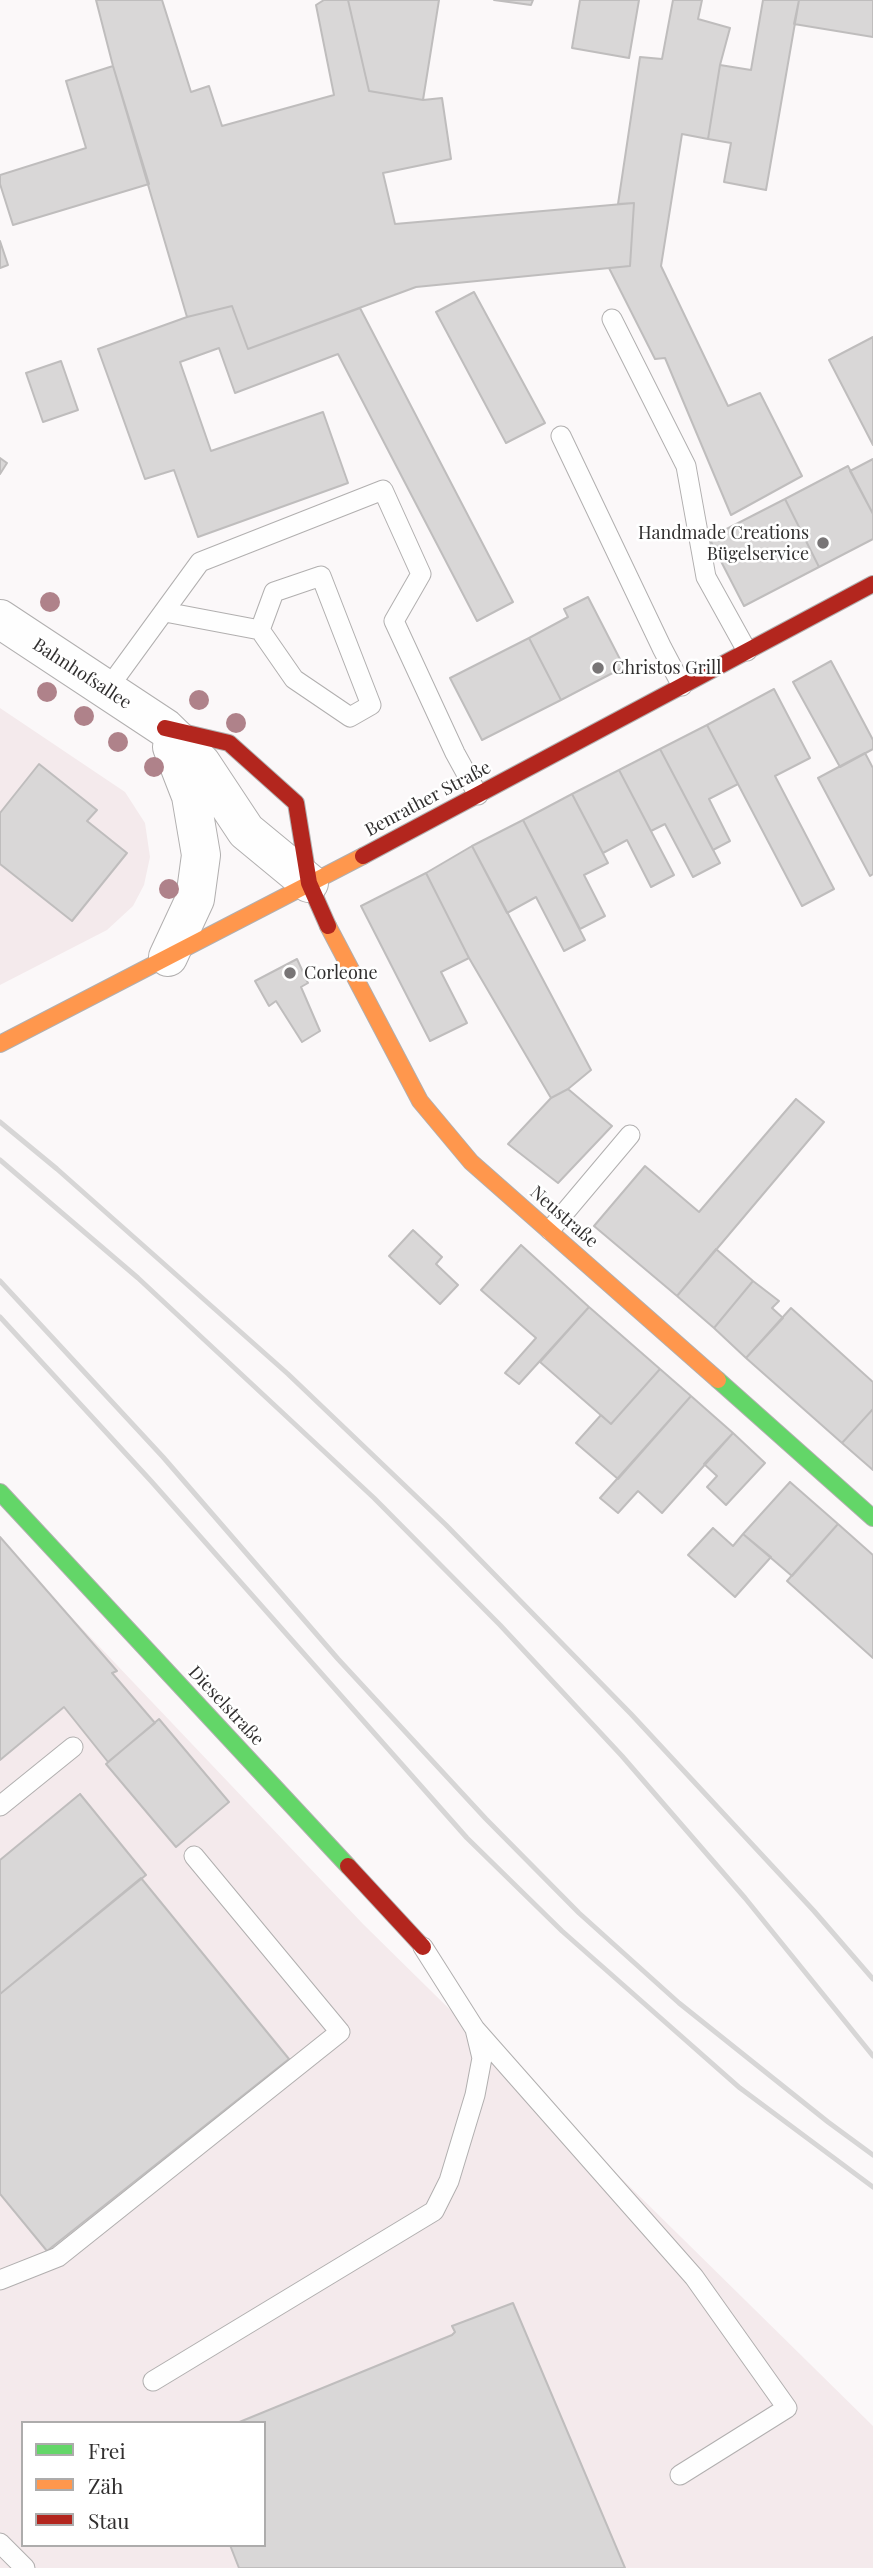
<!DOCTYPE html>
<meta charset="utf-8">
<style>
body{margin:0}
#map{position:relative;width:873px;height:2568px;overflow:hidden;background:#fbf8f9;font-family:"Playfair Display",serif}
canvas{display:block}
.legend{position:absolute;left:21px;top:2421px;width:245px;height:126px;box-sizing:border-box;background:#fff;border:2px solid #adacac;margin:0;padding:9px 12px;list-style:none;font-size:21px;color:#312f2f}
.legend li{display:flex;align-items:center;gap:14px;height:35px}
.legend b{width:35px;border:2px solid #adacac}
</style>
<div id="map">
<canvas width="873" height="2568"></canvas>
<ul class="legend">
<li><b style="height:9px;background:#63d668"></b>Frei</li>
<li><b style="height:9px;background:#ff974d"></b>Zäh</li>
<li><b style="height:9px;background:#b3261e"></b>Stau</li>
</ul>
</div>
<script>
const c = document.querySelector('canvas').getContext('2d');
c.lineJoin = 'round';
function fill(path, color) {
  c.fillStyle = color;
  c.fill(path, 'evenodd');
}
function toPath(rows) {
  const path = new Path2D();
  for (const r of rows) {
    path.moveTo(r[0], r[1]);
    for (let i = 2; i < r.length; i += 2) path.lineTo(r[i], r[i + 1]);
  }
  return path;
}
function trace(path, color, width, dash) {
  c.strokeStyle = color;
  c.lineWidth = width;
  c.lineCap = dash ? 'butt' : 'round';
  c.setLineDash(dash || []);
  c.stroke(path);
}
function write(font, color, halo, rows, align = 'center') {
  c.font = font + ' "Playfair Display",serif';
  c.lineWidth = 5;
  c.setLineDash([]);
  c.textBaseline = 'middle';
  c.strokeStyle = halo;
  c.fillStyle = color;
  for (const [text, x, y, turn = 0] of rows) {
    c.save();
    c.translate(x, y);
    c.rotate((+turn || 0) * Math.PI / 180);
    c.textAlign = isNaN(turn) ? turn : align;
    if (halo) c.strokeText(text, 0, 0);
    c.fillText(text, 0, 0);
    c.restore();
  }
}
fill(toPath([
 [0,708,125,792,145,823,150,857,144,885,133,906,107,930,0,985],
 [0,1542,363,1924,873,2426,873,2568,0,2568],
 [23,2423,264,2423,264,2545,23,2545]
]), '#f4eaec');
const building = toPath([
 [96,0,162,0,191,92,209,86,222,126,334,95,316,5,324,0,348,0,369,91,423,100,442,98,451,159,383,173,395,224,634,203,630,266,416,287,248,349,232,306,187,317,113,66,96,0],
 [348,0,439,0,423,100,369,91,348,0],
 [494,0,533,0,531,5,494,0],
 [580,0,639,0,629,58,572,48,580,0],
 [673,0,702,0,698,19,730,28,720,65,708,139,682,134,661,266,728,406,760,393,802,476,731,515,665,358,655,359,609,268,630,266,634,203,618,204,640,57,662,59,673,0],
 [763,0,799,0,766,190,724,182,731,143,708,139,720,65,751,70,763,0],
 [799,0,873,0,873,37,794,24,799,0],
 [113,66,149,184,13,225,0,184,0,175,86,148,66,81,113,66],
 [0,241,8,265,0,268,0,241],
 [474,292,545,423,506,443,436,312,474,292],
 [232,306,248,349,360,308,513,602,477,621,338,354,235,393,219,348,180,362,211,451,323,412,348,483,198,537,174,470,145,479,98,349,187,317,232,306],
 [873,337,873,445,829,360,873,337],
 [61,361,78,410,43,422,26,373,61,361],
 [0,458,7,463,0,474,0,458],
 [873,459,873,514,850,471,873,459],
 [848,466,873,514,873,539,819,567,785,499,848,466],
 [785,499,819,567,744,606,709,538,785,499],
 [588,597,624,667,561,700,529,638,568,617,564,609,588,597],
 [529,638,561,700,482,740,450,678,529,638],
 [831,661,873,740,873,749,840,767,793,682,831,661],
 [774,689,810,758,775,776,834,889,802,906,707,725,774,689],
 [707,725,738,784,709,799,730,841,713,850,660,749,707,725],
 [660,749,720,863,693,877,665,824,651,831,619,770,660,749],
 [865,753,873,768,873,874,870,876,818,778,865,753],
 [39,764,97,810,87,821,127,853,72,921,0,864,0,813,39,764],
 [619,770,674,875,651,887,627,840,603,853,572,794,619,770],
 [572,794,608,863,584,875,605,916,580,929,523,820,572,794],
 [523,820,585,940,564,951,536,897,507,913,472,846,523,820],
 [472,846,591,1070,568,1089,551,1098,469,958,426,873,472,846],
 [426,873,469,958,441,972,467,1023,430,1041,361,906,426,873],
 [297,959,308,983,301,987,320,1031,302,1042,276,1001,269,1006,255,981,297,959],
 [568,1089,612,1126,558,1183,508,1144,551,1098,568,1089],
 [796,1099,824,1122,677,1296,594,1226,645,1166,699,1212,796,1099],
 [413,1230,442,1257,436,1264,458,1285,440,1304,389,1256,413,1230],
 [521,1245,589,1307,519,1384,505,1373,536,1338,481,1290,521,1245],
 [716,1249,753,1281,714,1328,677,1296,716,1249],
 [753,1281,779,1301,772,1308,783,1318,746,1358,714,1328,753,1281],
 [589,1307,660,1369,611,1424,540,1362,589,1307],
 [791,1308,873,1382,873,1409,842,1443,746,1358,791,1308],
 [660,1369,691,1396,618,1479,576,1443,601,1415,611,1424,660,1369],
 [691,1396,733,1433,662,1513,638,1491,618,1513,600,1498,691,1396],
 [873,1409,873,1470,842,1443,873,1409],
 [733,1433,765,1463,726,1505,707,1487,717,1476,704,1464,733,1433],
 [790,1482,838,1524,792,1576,743,1534,790,1482],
 [838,1524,873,1555,873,1658,787,1581,838,1524],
 [713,1528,733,1546,743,1534,771,1557,735,1597,688,1555,713,1528],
 [0,1537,117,1671,112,1673,155,1723,108,1762,64,1707,0,1760,0,1537],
 [159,1719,229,1802,176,1847,106,1764,159,1719],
 [80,1794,146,1875,0,1994,0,1860,80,1794],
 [141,1878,289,2059,47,2251,0,2194,0,1994,141,1878],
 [513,2303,625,2568,239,2568,230,2545,264,2545,264,2423,237,2423,452,2335,455,2332,452,2326,513,2303]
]);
fill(building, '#d9d7d7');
trace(building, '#bfbdbd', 2);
const lane = toPath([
 [612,319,686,466,706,577,747,651],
 [561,436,662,648,682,686],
 [165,612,260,630,294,679,350,717,371,705,321,576,274,592,260,630],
 [106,691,200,562,383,490,421,574,394,621,455,753,478,795],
 [550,1230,630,1135],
 [0,1806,73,1747],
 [475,2029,694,2277,787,2408,680,2475],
 [0,2280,58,2257,340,2032,194,1856],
 [153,2381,434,2211,449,2181,475,2095,482,2058,475,2029,423,1947],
 [0,2543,25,2568]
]);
const street = toPath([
 [0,619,165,728,201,763,246,831,309,883],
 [168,957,195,899,201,855,191,796,172,747]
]);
const fast = toPath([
 [718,1380,873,1518],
 [0,1492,348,1866]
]);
const slow = toPath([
 [328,926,420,1101,471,1162,718,1380],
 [0,1044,363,856]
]);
const jam = toPath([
 [165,728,229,743,296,803,309,883,328,926],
 [363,856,873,584],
 [348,1866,423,1947]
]);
trace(lane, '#b1afaf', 21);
trace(street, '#b1afaf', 40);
trace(fast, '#b1afaf', 18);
trace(slow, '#b1afaf', 18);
trace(jam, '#b1afaf', 18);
trace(lane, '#fefefe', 19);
trace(street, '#fefefe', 38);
trace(fast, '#63d668', 16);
trace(slow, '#ff974d', 16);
trace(jam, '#b3261e', 16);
trace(toPath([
 [0,1122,57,1169,288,1374,446,1525,631,1714,814,1911,873,1979],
 [0,1160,138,1278,374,1498,500,1625,622,1756,745,1898,873,2056],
 [0,1281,163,1457,338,1659,486,1819,579,1913,679,2003,828,2122,873,2155],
 [0,1317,151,1481,467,1838,562,1931,740,2088,873,2187]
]), '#d7d6d6', 5);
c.fillStyle = '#af828a';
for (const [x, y] of [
 [50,602],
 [47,692],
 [199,700],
 [84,716],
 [236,723],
 [118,742],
 [154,767],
 [169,889]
]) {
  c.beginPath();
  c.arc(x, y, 10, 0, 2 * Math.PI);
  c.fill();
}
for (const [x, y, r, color] of [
 [823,543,7,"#787576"],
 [598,668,7,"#787576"],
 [290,973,7,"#787576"]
]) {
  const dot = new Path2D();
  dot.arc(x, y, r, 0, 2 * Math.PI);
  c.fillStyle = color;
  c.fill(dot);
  trace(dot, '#fff', 2.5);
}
write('18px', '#312f2f', '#fff', [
 ["Handmade Creations",809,533,"right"],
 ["Bügelservice",809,554,"right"],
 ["Christos Grill",612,668],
 ["Corleone",304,973]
], 'left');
write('18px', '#312f2f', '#fff', [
 ["Bahnhofsallee",82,674,33],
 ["Benrather Straße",428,799,-28],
 ["Neustraße",564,1217,41],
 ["Dieselstraße",226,1706,47]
]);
</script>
